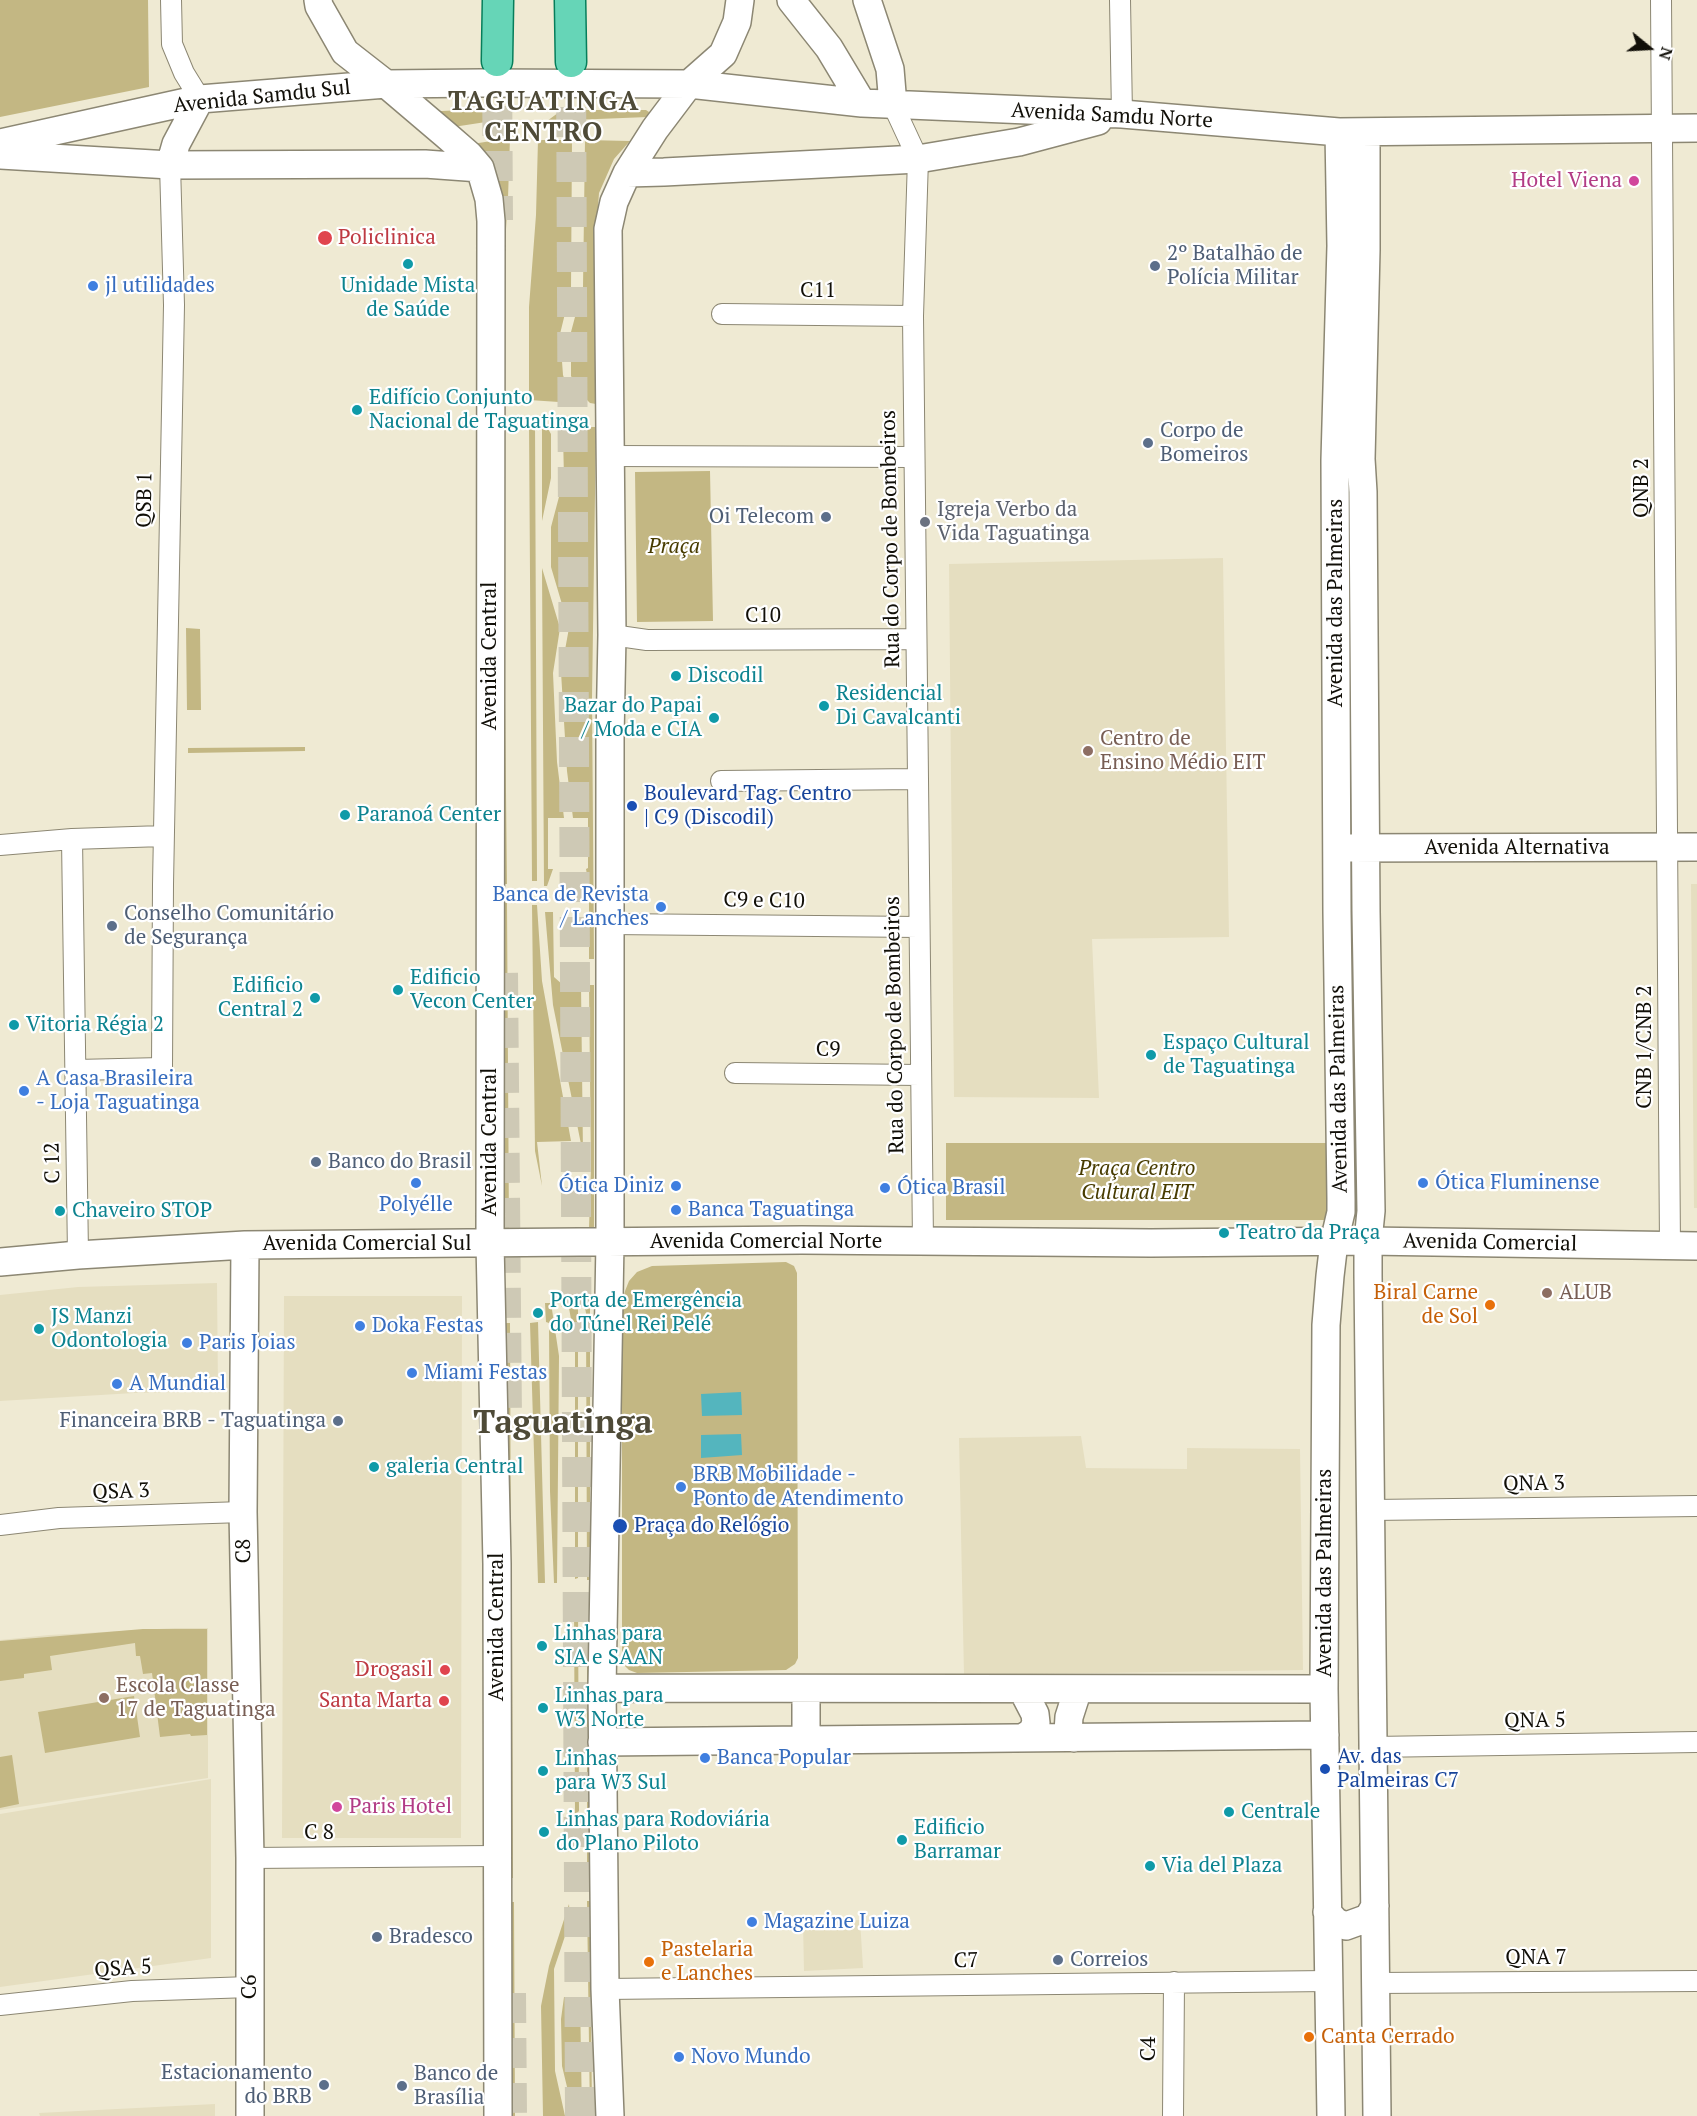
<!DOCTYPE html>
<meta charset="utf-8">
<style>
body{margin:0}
#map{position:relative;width:1697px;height:2116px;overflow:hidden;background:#efead3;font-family:"PT Serif",serif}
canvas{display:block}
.north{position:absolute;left:1619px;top:18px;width:60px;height:60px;-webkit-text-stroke:4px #fff;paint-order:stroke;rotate:108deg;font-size:16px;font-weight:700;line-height:24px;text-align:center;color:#110f08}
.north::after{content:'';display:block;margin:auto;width:21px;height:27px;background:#110f08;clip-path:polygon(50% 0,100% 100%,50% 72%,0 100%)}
</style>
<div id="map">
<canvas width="1697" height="2116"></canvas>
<div class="north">N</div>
</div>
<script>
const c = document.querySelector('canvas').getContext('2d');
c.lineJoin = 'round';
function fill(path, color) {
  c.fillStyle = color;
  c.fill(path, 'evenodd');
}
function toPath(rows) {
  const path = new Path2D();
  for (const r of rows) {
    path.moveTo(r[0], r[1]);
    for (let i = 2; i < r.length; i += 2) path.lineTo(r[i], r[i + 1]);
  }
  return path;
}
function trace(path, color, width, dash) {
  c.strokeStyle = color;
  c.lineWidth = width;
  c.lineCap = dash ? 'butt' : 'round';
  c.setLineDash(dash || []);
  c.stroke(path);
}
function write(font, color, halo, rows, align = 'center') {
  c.font = font + ' "PT Serif",serif';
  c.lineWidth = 4.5;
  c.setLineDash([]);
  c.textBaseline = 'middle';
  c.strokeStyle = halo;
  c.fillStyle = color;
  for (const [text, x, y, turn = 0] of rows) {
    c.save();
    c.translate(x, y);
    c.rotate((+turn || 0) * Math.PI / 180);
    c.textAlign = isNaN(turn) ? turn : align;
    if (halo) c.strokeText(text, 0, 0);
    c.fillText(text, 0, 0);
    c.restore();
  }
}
fill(toPath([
 [1223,558,1229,937,1092,939,1099,1098,954,1097,949,564],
 [1691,884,1697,884,1697,1208,1694,1208],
 [217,1283,218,1391,134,1393,0,1401,0,1295,78,1287],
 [284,1296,462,1296,461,1838,282,1838],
 [1081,1436,1086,1468,1187,1469,1187,1448,1300,1449,1303,1670,964,1675,959,1438],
 [175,1628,208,1628,208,1778,0,1810,0,1640,49,1635],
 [211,1779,211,1958,0,1987,0,1814],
 [860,1920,863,1968,804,1971,803,1923],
 [215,2104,215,2116,40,2116,39,2113]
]), '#e5dec0');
fill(toPath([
 [0,0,148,0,149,87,0,117],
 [464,110,486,112,499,120,440,129,420,112],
 [562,110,646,110,649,112,648,117,547,121],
 [510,138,508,198,502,291,497,203,460,146],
 [538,140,572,140,571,289,560,334,563,375,568,390,559,402,529,400,529,307,536,215],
 [585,140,630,141,614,159,599,193,595,247,596,404,590,403,582,395,571,376,571,332,583,287],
 [500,421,502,421,507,884,504,884],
 [529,422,535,422,537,881,532,881],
 [542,427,547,427,551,434,551,478,542,521],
 [567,427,596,427,592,697,594,959,589,959,589,886,586,869,588,868,588,818,573,818,567,771,561,672,569,628,551,567,551,527,564,478,563,435],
 [710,471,713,621,637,622,635,472],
 [542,568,560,628,553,673,557,762,564,818,548,818,548,869,553,869,547,886,544,886],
 [186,628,200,629,201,710,187,710],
 [305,747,305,751,188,753,188,748],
 [504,903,507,903,509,1231,498,1230],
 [532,905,537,905,542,981,571,1141,537,1142,542,1186,535,1151],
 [545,912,553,912,554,977,563,985,581,985,583,1154,553,1005],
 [589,985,594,985,594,1229,589,1229,591,1167],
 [946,1143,1327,1143,1327,1220,946,1220],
 [786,1262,794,1266,797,1273,798,1658,795,1664,786,1670,637,1673,629,1670,623,1664,622,1654,622,1304,625,1291,629,1281,637,1272,652,1266],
 [545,1303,551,1303,559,1356,557,1583,554,1583,550,1491,549,1323,546,1322],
 [569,1308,578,1308,578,1578,575,1579,575,1342],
 [585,1308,590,1308,590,1580,587,1580,586,1313],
 [538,1322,545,1583,538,1583,530,1323],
 [499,1323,510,1323,511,1576,509,1577],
 [574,1602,578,1602,579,1811,575,1815],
 [587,1603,590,1603,590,1878,587,1878],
 [506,1607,512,1607,513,1878,509,1878],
 [143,1629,207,1629,207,1735,191,1736,190,1734,160,1737,152,1673,143,1674,140,1656,136,1656,135,1643,50,1656,52,1670,24,1674,24,1678,0,1681,0,1641],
 [134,1696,140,1737,45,1753,38,1712],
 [12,1755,19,1804,0,1808,0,1757],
 [587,1901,590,1901,592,2116,590,2116],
 [507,1902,514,1902,515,2116,509,2116],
 [569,1904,570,1921,554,1969,555,2071,565,2116,543,2116,541,2006,549,1966],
 [564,1997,580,1997,582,2116,574,2116,562,2066,561,2019]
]), '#c3b783');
fill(toPath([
 [741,1392,742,1415,702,1416,701,1394],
 [741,1434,742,1455,701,1458,701,1435]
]), '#54b5be');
trace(toPath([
 [497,61,498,220],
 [571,62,580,2116],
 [503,973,507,1420],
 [511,1993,512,2116]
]), '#cec9b5', 30, [30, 15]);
const street = toPath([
 [171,0,172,44,184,73,200,99],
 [1120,0,1122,114],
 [1661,0,1670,1246],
 [893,105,918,159,913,316,923,1242],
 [722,314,913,316],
 [611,456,914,457],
 [612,635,647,640,916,639],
 [721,781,917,779],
 [72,839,78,1255],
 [0,845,72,839,163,836],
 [610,924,919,927],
 [76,1070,162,1068,163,884,174,305,170,165],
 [735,1073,920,1075],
 [1372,1510,1697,1506],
 [0,1525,59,1518,243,1512],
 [1373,1747,1697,1742],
 [250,1858,496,1856],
 [1375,1983,1697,1981],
 [605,1989,1328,1981],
 [0,2005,132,1991,250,1987],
 [1173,2116,1174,1982]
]);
const secondary = toPath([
 [318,0,319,6,345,52,386,84,446,135,469,155,480,168,489,199,491,221,490,1243,497,1564,498,2116],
 [791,0,829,48,862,103],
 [867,0,890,69,893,105],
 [1366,132,1366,250,1361,459,1363,492,1366,911,1371,1211,1368,1241,1368,1275,1377,2116],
 [0,143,200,99,386,84,482,83,689,84,862,103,1122,114,1339,132,1697,128],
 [0,155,170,165,425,164,480,168],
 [170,165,176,144,200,99],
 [627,173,664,172,918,159,1019,142,1098,121],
 [1347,848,1697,847],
 [245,1245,243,1512,250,1858,250,2116],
 [0,1262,78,1255,245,1245,802,1240,1151,1243,1368,1241,1697,1246],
 [602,1688,1324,1689],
 [806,1689,806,1740],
 [1022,1738,1032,1732,1036,1723,1035,1714,1022,1689],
 [1074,1738,1068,1732,1069,1717,1078,1689],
 [602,1742,1325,1735],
 [1327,1912,1336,1922,1346,1926,1368,1918,1375,1906],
 [610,2116,605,1989,602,1688,610,1242,610,738,612,635,608,229,614,202,627,173,655,129,689,84,723,54,737,22,740,0],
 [1331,2116,1324,1689,1326,1325,1330,1276,1334,1242,1341,1212,1341,1199,1337,912,1335,460,1341,246,1339,132]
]);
const primary = toPath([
 [570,0,571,62],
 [497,61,498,0]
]);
trace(street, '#8c8773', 22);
trace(secondary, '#8c8773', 30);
trace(primary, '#067e5b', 33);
trace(street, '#fff', 20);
trace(secondary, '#fff', 27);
trace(primary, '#66d5b7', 30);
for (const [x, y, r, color] of [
 [1634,181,6,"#d1479c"],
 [325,238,8,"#e0444e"],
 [408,264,6,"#0f9aa8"],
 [1155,266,6,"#5c6f8a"],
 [93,286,6,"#3f7fe0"],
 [357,410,6,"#0f9aa8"],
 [1148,443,6,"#5c6f8a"],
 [826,517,6,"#5c6f8a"],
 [925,522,6,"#6b7280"],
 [676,676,6,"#0f9aa8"],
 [824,706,6,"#0f9aa8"],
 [714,718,6,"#0f9aa8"],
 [1088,751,6,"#8d6e63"],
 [632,806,6,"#1a4fb4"],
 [345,815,6,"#0f9aa8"],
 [661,907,6,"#3f7fe0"],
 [112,926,6,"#5c6f8a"],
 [398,990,6,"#0f9aa8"],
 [315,998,6,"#0f9aa8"],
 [14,1025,6,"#0f9aa8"],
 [1151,1055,6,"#0f9aa8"],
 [24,1091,6,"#3f7fe0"],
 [316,1162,6,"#5c6f8a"],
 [416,1183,6,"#3f7fe0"],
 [1423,1183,6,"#3f7fe0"],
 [676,1186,6,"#3f7fe0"],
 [885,1188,6,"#3f7fe0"],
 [676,1210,6,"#3f7fe0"],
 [60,1211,6,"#0f9aa8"],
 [1224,1233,6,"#0f9aa8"],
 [1547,1293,6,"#8d6e63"],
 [1490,1305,6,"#e8710a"],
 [538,1313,6,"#0f9aa8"],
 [360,1326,6,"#3f7fe0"],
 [39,1329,6,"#0f9aa8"],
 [187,1343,6,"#3f7fe0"],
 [412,1373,6,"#3f7fe0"],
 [117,1384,6,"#3f7fe0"],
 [338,1421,6,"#5c6f8a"],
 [374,1467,6,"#0f9aa8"],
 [681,1487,6,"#3f7fe0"],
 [620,1526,8,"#1a4fb4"],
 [542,1646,6,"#0f9aa8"],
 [445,1670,6,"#e0444e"],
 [104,1698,6,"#8d6e63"],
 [444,1701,6,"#e0444e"],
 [543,1708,6,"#0f9aa8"],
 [705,1758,6,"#3f7fe0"],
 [1325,1769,6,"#1a4fb4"],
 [543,1771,6,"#0f9aa8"],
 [337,1807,6,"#d1479c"],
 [1229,1812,6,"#0f9aa8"],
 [544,1832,6,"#0f9aa8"],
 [902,1840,6,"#0f9aa8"],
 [1150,1866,6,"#0f9aa8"],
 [752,1922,6,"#3f7fe0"],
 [377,1937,6,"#5c6f8a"],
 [1058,1960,6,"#5c6f8a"],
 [649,1962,6,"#e8710a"],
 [1309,2037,6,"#e8710a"],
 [679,2057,6,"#3f7fe0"],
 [324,2085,6,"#5c6f8a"],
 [402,2086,6,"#5c6f8a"]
]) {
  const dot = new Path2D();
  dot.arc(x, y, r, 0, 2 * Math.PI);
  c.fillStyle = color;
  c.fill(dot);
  trace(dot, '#fff', 2);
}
write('21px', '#110f08', '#fff', [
 ["Avenida Samdu Sul",262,97,-6],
 ["Avenida Samdu Norte",1112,116,3],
 ["C11",818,291],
 ["QNB 2",1642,488,-90],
 ["QSB 1",145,500,-89],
 ["Rua do Corpo de Bombeiros",891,539,-91],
 ["Avenida das Palmeiras",1336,603,-90],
 ["C10",763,616],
 ["Avenida Central",490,656,-90],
 ["Avenida Alternativa",1517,848],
 ["C9 e C10",764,901,1],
 ["Rua do Corpo de Bombeiros",895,1025,-91],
 ["CNB 1/CNB 2",1645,1047,-90],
 ["C9",828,1050],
 ["Avenida das Palmeiras",1339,1089,-91],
 ["Avenida Central",490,1142,-90],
 ["C 12",53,1163,-91],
 ["Avenida Comercial Norte",766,1242],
 ["Avenida Comercial",1490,1243,1],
 ["Avenida Comercial Sul",367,1244],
 ["QNA 3",1534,1484,-1],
 ["QSA 3",121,1492,-2],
 ["C8",244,1551,-91],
 ["Avenida das Palmeiras",1325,1573,-90],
 ["Avenida Central",497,1627,-90],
 ["QNA 5",1535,1721,-1],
 ["C 8",319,1833],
 ["QNA 7",1536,1958],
 ["C7",966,1961,-1],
 ["QSA 5",123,1969,-4],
 ["C6",250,1987,-90],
 ["C4",1149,2049,-90]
]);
write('21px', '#b23c85', '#fff', [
 ["Hotel Viena",1622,181],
 ["Paris Hotel",349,1807,"left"]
], 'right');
write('21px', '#be3a42', '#fff', [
 ["Policlinica",338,238,"left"],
 ["Drogasil",433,1670],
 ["Santa Marta",432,1701]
], 'right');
write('21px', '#4e5e75', '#fff', [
 ["2º Batalhão de",1167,254],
 ["Polícia Militar",1167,278],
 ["Corpo de",1160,431],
 ["Bomeiros",1160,455],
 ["Oi Telecom",814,517,"right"],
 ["Conselho Comunitário",124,914],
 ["de Segurança",124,938],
 ["Banco do Brasil",328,1162],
 ["Financeira BRB - Taguatinga",326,1421,"right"],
 ["Bradesco",389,1937],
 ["Correios",1070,1960],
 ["Estacionamento",312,2073,"right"],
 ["do BRB",312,2097,"right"],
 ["Banco de",414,2074],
 ["Brasília",414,2098]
], 'left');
write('21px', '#366cbe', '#fff', [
 ["jl utilidades",105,286],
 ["Banca de Revista",649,895,"right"],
 ["/ Lanches",649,919,"right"],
 ["A Casa Brasileira",36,1079],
 ["- Loja Taguatinga",36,1103],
 ["Ótica Fluminense",1435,1183],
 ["Ótica Diniz",664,1186,"right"],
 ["Ótica Brasil",897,1188],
 ["Polyélle",416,1205,"center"],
 ["Banca Taguatinga",688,1210],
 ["Doka Festas",372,1326],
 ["Paris Joias",199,1343],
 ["Miami Festas",424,1373],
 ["A Mundial",129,1384],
 ["BRB Mobilidade -",693,1475],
 ["Ponto de Atendimento",693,1499],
 ["Banca Popular",717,1758],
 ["Magazine Luiza",764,1922],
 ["Novo Mundo",691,2057]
], 'left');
write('21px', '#0d838f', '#fff', [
 ["Unidade Mista",408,286,"center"],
 ["de Saúde",408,310,"center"],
 ["Edifício Conjunto",369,398],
 ["Nacional de Taguatinga",369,422],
 ["Discodil",688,676],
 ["Residencial",836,694],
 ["Di Cavalcanti",836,718],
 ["Bazar do Papai",702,706,"right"],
 ["/ Moda e CIA",702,730,"right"],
 ["Paranoá Center",357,815],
 ["Edificio",410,978],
 ["Vecon Center",410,1002],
 ["Edificio",303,986,"right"],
 ["Central 2",303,1010,"right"],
 ["Vitoria Régia 2",26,1025],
 ["Espaço Cultural",1163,1043],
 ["de Taguatinga",1163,1067],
 ["Chaveiro STOP",72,1211],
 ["Teatro da Praça",1236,1233],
 ["Porta de Emergência",550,1301],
 ["do Túnel Rei Pelé",550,1325],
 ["JS Manzi",51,1317],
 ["Odontologia",51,1341],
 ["galeria Central",386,1467],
 ["Linhas para",554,1634],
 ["SIA e SAAN",554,1658],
 ["Linhas para",555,1696],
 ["W3 Norte",555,1720],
 ["Linhas",555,1759],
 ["para W3 Sul",555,1783],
 ["Centrale",1241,1812],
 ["Linhas para Rodoviária",556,1820],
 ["do Plano Piloto",556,1844],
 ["Edificio",914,1828],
 ["Barramar",914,1852],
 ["Via del Plaza",1162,1866]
], 'left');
write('21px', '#5b616d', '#fff', [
 ["Igreja Verbo da",937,510],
 ["Vida Taguatinga",937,534]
], 'left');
write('italic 21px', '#483c01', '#fff', [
 ["Praça",674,547],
 ["Praça Centro",1137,1169],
 ["Cultural EIT",1137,1193]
]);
write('21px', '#785e54', '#fff', [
 ["Centro de",1100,739],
 ["Ensino Médio EIT",1100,763],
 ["ALUB",1559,1293],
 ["Escola Classe",116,1686],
 ["17 de Taguatinga",116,1710]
], 'left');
write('21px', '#164399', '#fff', [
 ["Boulevard Tag. Centro",644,794],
 ["| C9 (Discodil)",644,818],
 ["Praça do Relógio",634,1526],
 ["Av. das",1337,1757],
 ["Palmeiras C7",1337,1781]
], 'left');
write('21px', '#c56008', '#fff', [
 ["Biral Carne",1478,1293,"right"],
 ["de Sol",1478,1317,"right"],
 ["Pastelaria",661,1950],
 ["e Lanches",661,1974],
 ["Canta Cerrado",1321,2037]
], 'left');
c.letterSpacing = '1.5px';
write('bold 27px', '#4e4a37', '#fff', [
 ["TAGUATINGA",544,102],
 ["CENTRO",544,133]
]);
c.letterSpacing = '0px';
write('bold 33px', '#4e4a37', '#fff', [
 ["Taguatinga",563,1424]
]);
</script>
